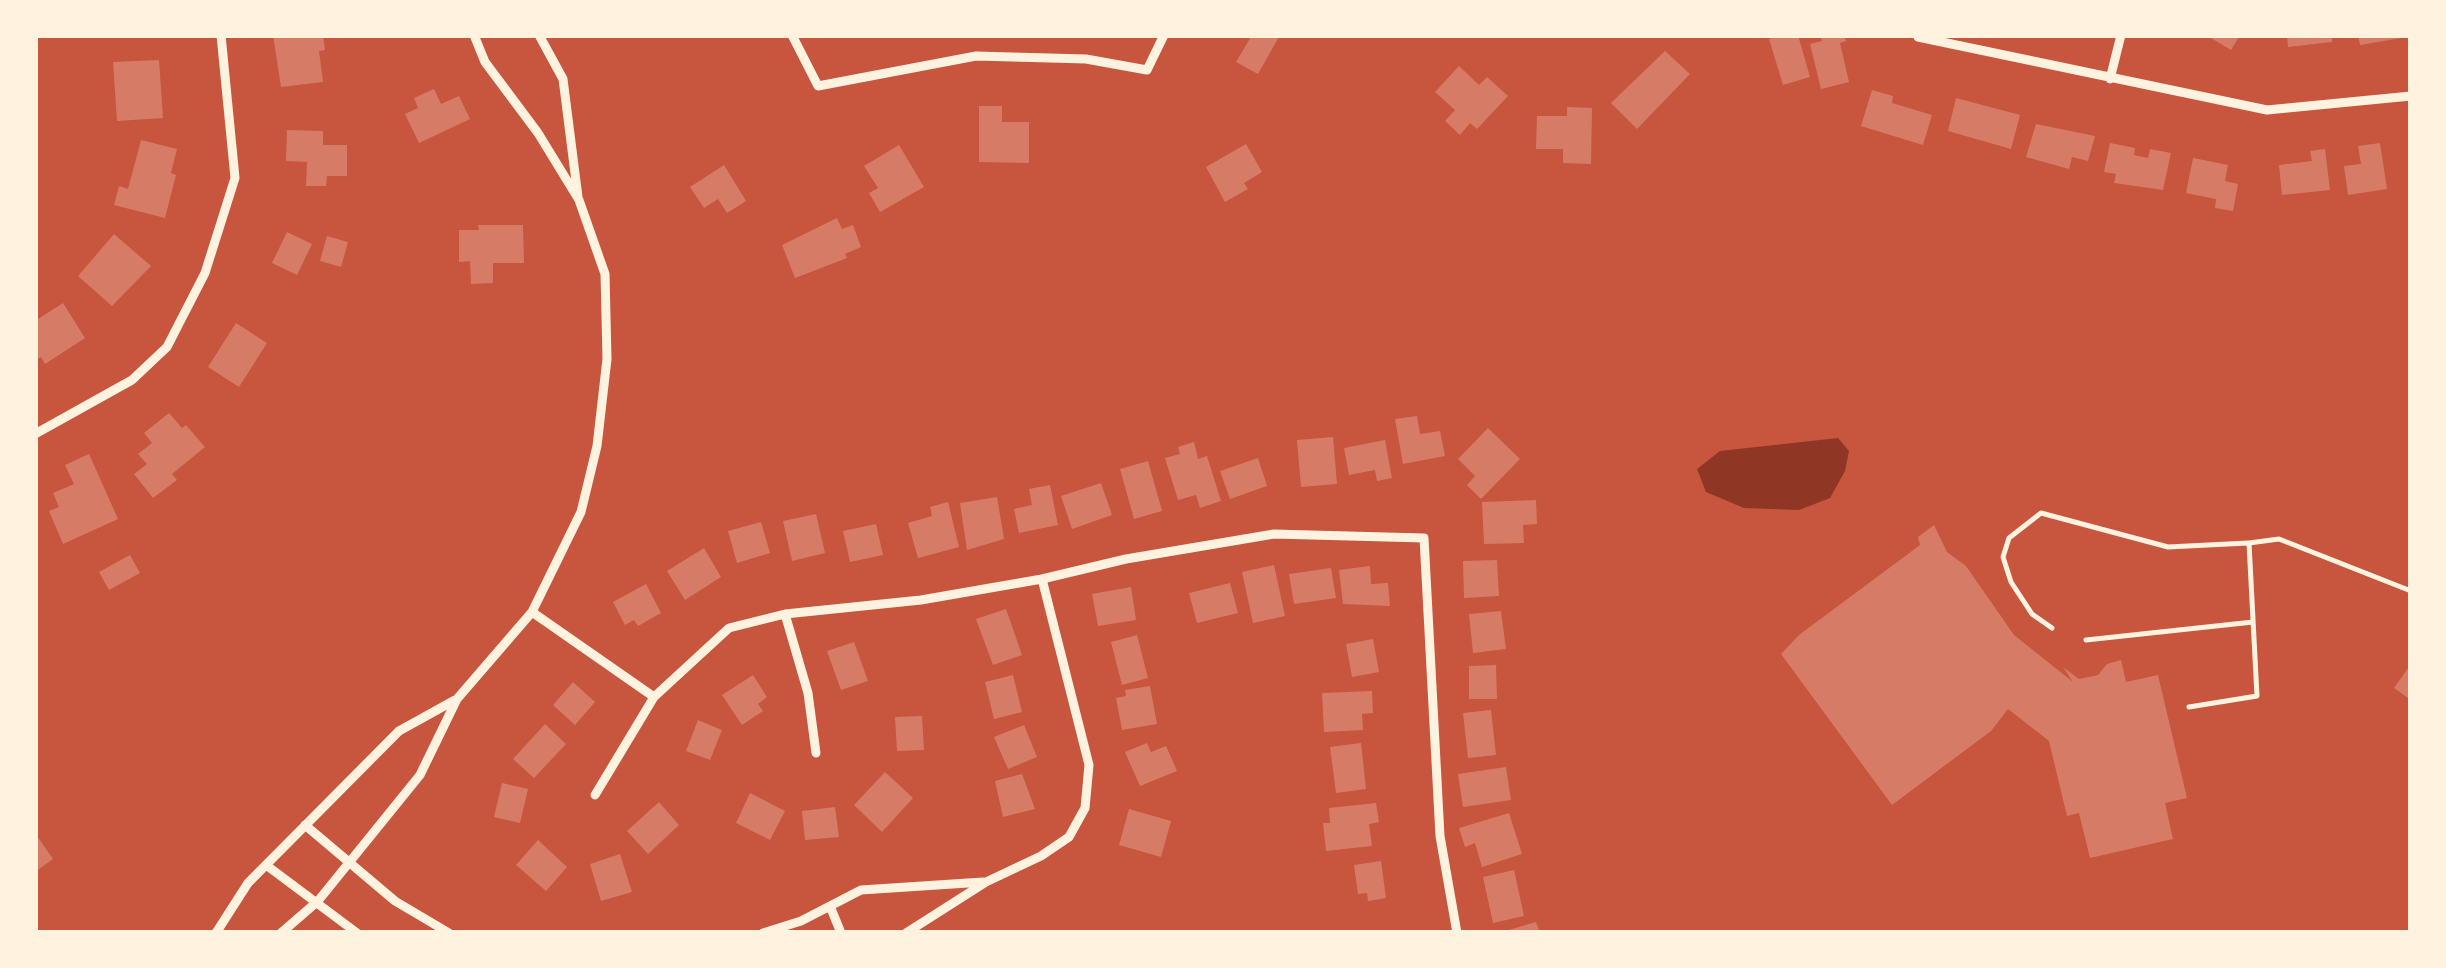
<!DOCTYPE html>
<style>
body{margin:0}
#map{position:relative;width:2446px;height:968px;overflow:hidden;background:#c8553d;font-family:Commissioner,sans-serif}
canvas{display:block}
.frame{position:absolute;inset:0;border:38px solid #fff3e0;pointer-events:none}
</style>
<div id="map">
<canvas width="2446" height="968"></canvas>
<div class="frame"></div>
</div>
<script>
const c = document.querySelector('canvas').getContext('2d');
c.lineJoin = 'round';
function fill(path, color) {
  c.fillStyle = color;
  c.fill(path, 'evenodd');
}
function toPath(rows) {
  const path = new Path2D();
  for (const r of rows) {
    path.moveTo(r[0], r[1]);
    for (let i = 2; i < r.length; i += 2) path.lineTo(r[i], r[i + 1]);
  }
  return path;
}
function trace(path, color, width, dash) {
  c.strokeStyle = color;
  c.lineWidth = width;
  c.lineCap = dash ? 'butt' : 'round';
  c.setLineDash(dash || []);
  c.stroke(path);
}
fill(toPath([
 [1838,438,1849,451,1845,471,1830,498,1799,510,1744,508,1706,492,1697,469,1720,451]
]), '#8f3625');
fill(toPath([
 [273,35,323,35,325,50,319,51,323,82,281,87],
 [1252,35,1280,35,1258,74,1236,62],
 [1781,35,1798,35,1810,77,1783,85,1769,39],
 [1820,35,1844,35,1846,41,1840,43,1849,82,1821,89,1810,44,1822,41],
 [2206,35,2240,35,2231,50],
 [2287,35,2332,35,2332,42,2288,47],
 [2358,35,2407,35,2407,37,2360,45],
 [1665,51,1690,74,1637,129,1611,103],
 [159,60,163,118,117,121,113,62],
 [1459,66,1479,85,1487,77,1508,96,1477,129,1470,123,1460,135,1445,121,1455,110,1435,92],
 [434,89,441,104,459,96,470,119,419,143,405,114,418,108,414,98],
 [1872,90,1893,96,1892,103,1932,115,1923,145,1861,126],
 [1956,98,2020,115,2011,149,1948,131],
 [979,106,1002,106,1002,122,1029,122,1029,163,979,162],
 [1567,107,1592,108,1591,164,1563,163,1563,149,1536,149,1537,116,1567,116],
 [2036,124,2095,136,2088,161,2072,157,2069,169,2026,157],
 [287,130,323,131,323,145,347,145,347,176,327,176,326,186,306,186,307,162,286,161],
 [141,140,177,149,171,173,176,175,165,218,114,205,119,186,128,189],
 [2110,143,2135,148,2134,155,2148,158,2150,149,2171,153,2163,190,2114,183,2116,174,2104,172],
 [2380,143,2387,189,2348,195,2344,166,2361,164,2358,146],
 [1246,144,1262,172,1244,183,1248,189,1225,202,1206,167],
 [899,145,924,187,880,212,869,193,878,188,864,166],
 [2325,149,2330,190,2282,195,2279,165,2312,161,2310,151],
 [2193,158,2228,165,2225,181,2238,184,2233,211,2215,208,2216,199,2186,193],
 [724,165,746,201,727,213,718,199,704,208,690,187],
 [837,218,842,229,853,225,861,247,845,254,847,258,795,278,782,245],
 [478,225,523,225,524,263,493,263,493,283,471,284,470,261,459,262,459,230,479,230],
 [287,232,312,244,297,275,272,263],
 [114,234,151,266,112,306,78,276],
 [327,236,348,242,341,267,320,261],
 [63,303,85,338,45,364,41,357,35,361,35,321],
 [236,323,267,343,239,387,208,367],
 [169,413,182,428,186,425,205,447,172,474,177,480,153,498,134,474,147,464,138,454,152,443,144,433],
 [1417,416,1420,434,1440,431,1445,456,1403,464,1395,419],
 [1488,428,1520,459,1481,499,1467,485,1475,476,1458,459],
 [1333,437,1337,484,1301,487,1297,440],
 [1385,440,1392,478,1377,481,1375,470,1349,475,1344,448],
 [1194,442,1198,459,1207,456,1221,501,1200,508,1196,495,1178,500,1165,458,1180,454,1178,447],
 [89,454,118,519,63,544,49,511,59,507,53,493,74,484,65,465],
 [1258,458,1267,486,1230,499,1220,471],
 [1148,461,1162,511,1134,519,1120,469],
 [1101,483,1112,515,1072,529,1061,496],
 [1050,485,1058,525,1019,533,1014,509,1032,505,1029,489],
 [997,497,1004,539,967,550,960,503],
 [1536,500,1537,524,1523,525,1524,543,1484,544,1482,502],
 [948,502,959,547,918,558,908,523,932,516,930,507],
 [816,514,825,553,792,561,783,521],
 [761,522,770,553,737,563,728,531],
 [876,524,883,555,850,562,843,531],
 [1934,525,1947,552,1966,566,2014,635,2073,682,2063,667,2079,679,2098,675,2107,664,2121,660,2126,682,2158,675,2187,798,2165,803,2173,839,2090,858,2079,813,2067,816,2049,741,2008,709,1991,731,1892,805,1781,654,1799,635,1920,545,1918,537],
 [704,548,721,577,685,600,667,571],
 [130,555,140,573,109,590,99,572],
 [1497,560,1499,596,1464,598,1463,561],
 [1274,565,1285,616,1253,623,1242,572],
 [1370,566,1371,584,1388,583,1390,606,1343,604,1339,570],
 [1331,568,1336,598,1294,604,1289,574],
 [1230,583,1238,613,1197,623,1189,593],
 [646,584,661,613,638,626,634,620,625,625,613,602],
 [1131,587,1136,620,1098,626,1092,594],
 [1006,609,1022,655,993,665,976,619],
 [1501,611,1506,649,1473,653,1469,614],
 [1137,635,1148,678,1122,685,1111,642],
 [1373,639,1379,672,1352,677,1346,644],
 [854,642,868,681,841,690,827,651],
 [2411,664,2411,700,2394,688],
 [1496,665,1497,699,1469,699,1469,666],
 [753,675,767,697,758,704,763,711,742,725,722,695],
 [1013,675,1022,712,994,719,985,682],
 [573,682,595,702,575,725,553,705],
 [1150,686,1157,724,1122,730,1116,698,1126,696,1125,690],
 [1372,691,1373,713,1362,714,1363,730,1324,732,1322,693],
 [1491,710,1496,755,1468,758,1463,713],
 [922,716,924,750,897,751,895,717],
 [698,720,722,730,710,760,686,751],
 [545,724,566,744,534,778,513,759],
 [1024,725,1037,757,1008,769,994,737],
 [1147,743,1151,752,1166,746,1177,771,1140,786,1125,752],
 [1361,743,1366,789,1336,793,1330,747],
 [1506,767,1511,800,1463,807,1458,774],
 [885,772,913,798,882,832,854,805],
 [1022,774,1035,809,1003,817,995,781],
 [502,783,528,789,520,823,494,817],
 [750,793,785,811,770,840,736,823],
 [659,802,679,825,648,854,627,831],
 [1376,803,1379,822,1369,824,1372,846,1326,851,1323,823,1330,823,1329,808],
 [835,807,839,837,805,840,802,811],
 [1129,809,1171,821,1161,857,1119,845],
 [1509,813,1522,854,1482,867,1475,843,1465,847,1459,828],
 [35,833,53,859,35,872],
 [538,840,567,867,546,891,516,865],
 [620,854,632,892,601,901,590,864],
 [1381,861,1386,898,1368,901,1367,893,1358,894,1354,865],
 [1514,870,1524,916,1493,923,1483,877],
 [1536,922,1540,933,1502,933,1502,932]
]), '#d67c66');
trace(toPath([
 [2052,628,2032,614,2011,582,2003,557,2009,538,2041,513,2168,547,2248,543],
 [2086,640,2253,622],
 [2189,707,2257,696,2249,543,2279,539,2411,591]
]), '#fff3e0', 5);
trace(toPath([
 [539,35,563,79,578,197],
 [792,35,818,86,976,56,1086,59,1147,70,1164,35],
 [1918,37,2267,110,2411,96],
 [2110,79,2121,35],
 [35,434,132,380,167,347,205,273,235,178,221,35],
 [532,612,654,697],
 [785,614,808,693,816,753],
 [595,795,654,697,729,628,785,614,921,600,1042,579,1126,559,1274,534,1424,538,1440,836,1457,933],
 [305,825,395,901,449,933],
 [266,865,357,933],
 [830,906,841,933],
 [216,933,248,883,399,731,455,700],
 [281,933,318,901,420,775,457,699,532,612,581,512,597,446,607,359,605,274,579,200,538,133,485,62,474,35],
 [763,933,801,921,861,890,983,882],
 [906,933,986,882,1041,856,1069,837,1085,808,1089,765,1042,579]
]), '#fff3e0', 9);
</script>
